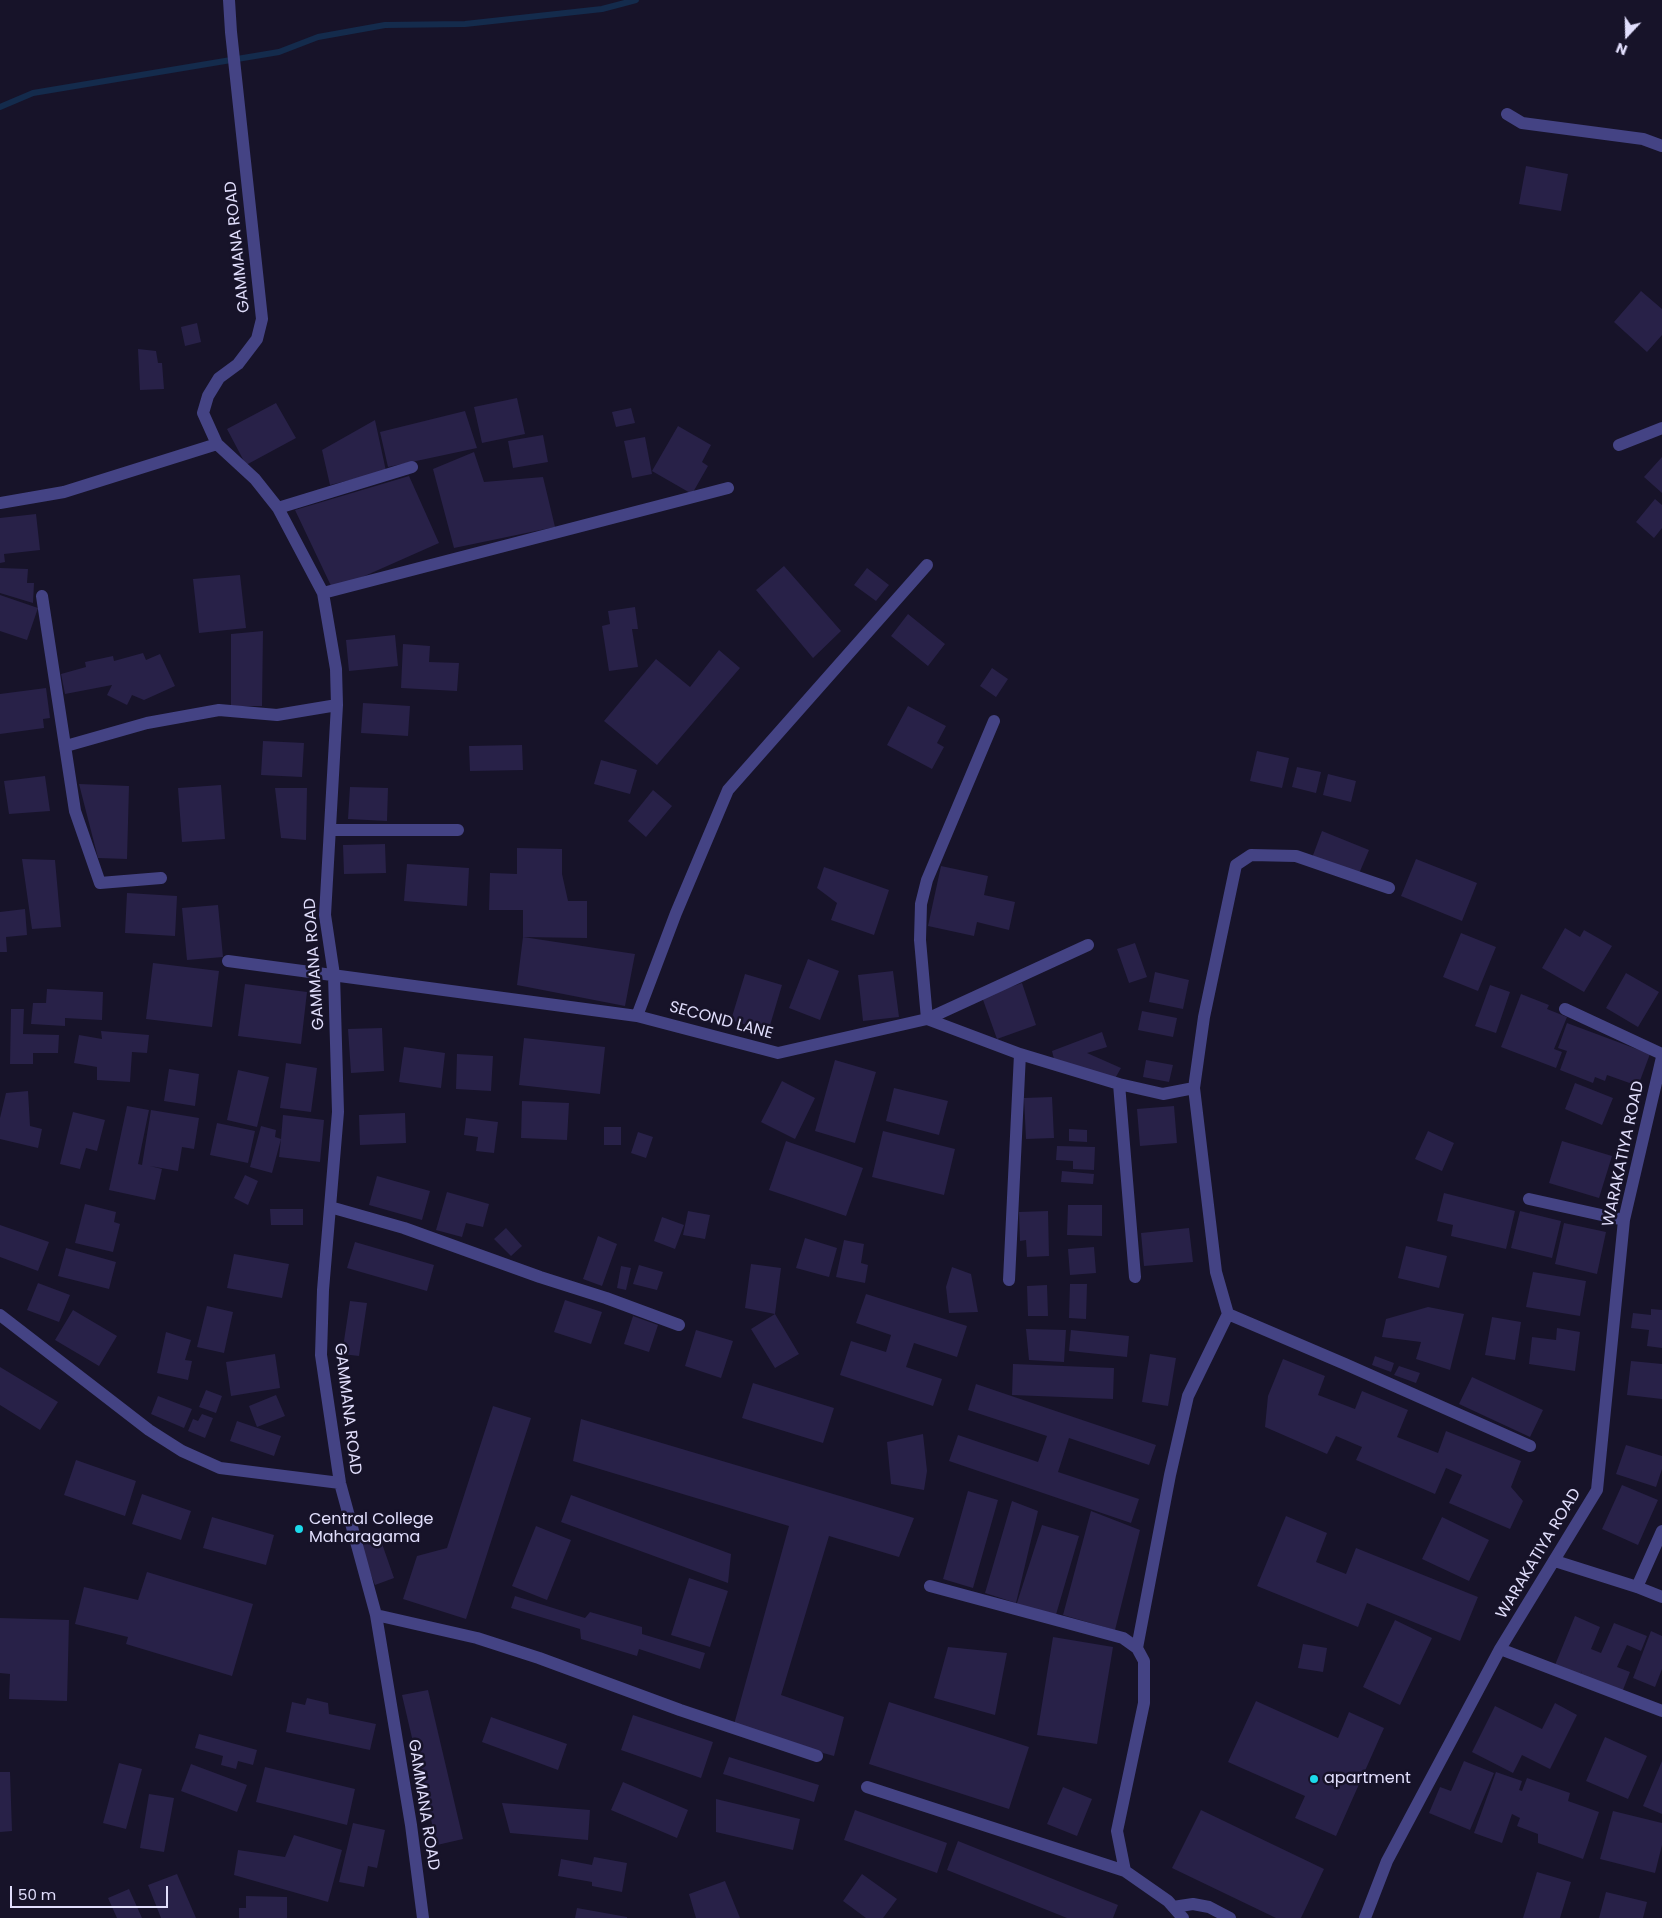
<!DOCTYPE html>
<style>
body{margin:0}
#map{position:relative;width:1662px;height:1918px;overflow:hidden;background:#171329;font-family:Poppins,sans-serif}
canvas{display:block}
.north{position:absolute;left:1602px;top:10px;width:50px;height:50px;-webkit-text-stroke:4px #171329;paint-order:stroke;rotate:201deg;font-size:14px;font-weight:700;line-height:20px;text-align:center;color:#e1defc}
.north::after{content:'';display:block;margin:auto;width:18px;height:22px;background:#e1defc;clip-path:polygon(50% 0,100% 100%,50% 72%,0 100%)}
.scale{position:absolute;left:10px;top:1886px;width:158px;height:22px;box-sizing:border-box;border:2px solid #e1defc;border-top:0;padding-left:6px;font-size:15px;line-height:18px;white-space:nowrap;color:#e1defc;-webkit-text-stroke:4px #171329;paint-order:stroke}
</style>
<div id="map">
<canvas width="1662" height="1918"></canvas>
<div class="north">N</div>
<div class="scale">50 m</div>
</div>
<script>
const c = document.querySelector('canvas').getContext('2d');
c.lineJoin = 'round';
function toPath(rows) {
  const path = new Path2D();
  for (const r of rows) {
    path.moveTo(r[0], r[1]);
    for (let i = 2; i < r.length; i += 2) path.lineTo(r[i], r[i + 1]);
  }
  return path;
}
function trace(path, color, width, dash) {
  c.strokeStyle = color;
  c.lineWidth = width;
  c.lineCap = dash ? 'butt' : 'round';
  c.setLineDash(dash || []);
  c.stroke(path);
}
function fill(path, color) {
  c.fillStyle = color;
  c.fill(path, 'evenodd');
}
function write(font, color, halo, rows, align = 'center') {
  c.font = font + ' Poppins,sans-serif';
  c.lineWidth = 5;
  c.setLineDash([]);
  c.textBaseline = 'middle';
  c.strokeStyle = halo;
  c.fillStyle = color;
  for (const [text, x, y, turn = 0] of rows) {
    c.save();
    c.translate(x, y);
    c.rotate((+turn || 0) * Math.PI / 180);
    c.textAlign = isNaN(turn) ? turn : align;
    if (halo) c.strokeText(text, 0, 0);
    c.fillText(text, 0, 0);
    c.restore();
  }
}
trace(toPath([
 [0,107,33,93,279,52,318,37,385,25,465,24,602,9,636,0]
]), '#142b4c', 6);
fill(toPath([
 [1526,166,1568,174,1561,211,1519,204],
 [1641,291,1662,309,1662,335,1647,352,1614,322],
 [197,323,201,342,185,346,181,327],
 [138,349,156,351,158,363,162,363,164,389,140,390],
 [517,398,525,434,482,443,474,407],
 [276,403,296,438,246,465,227,429],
 [631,408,635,423,616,427,612,412],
 [465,411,477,448,388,467,380,432],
 [375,420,386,471,330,485,322,450],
 [678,426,711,445,702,462,708,466,692,494,652,471],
 [543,435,548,462,513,468,508,441],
 [645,437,652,474,632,478,624,441],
 [474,452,484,482,543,477,555,527,454,548,433,469],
 [1662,457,1662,493,1644,477],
 [409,476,439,543,333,590,295,510],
 [1655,499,1662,505,1662,528,1654,538,1636,522],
 [36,514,40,550,4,554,5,562,0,563,0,518],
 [784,566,841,631,813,658,756,590],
 [0,568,28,569,27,583,34,583,33,603,0,593],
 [867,568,889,585,876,601,854,585],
 [240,575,246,628,199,633,193,579],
 [0,595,38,608,27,640,0,631],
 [635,607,638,629,632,629,638,667,609,671,602,626,610,624,608,611],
 [908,614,945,644,928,666,891,636],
 [263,631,262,706,231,706,231,634],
 [395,635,398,666,349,671,346,640],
 [403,644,430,646,429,662,459,663,457,691,401,688],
 [719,650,740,668,657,765,604,721,656,659,690,687],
 [143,653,146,660,160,654,175,686,144,700,132,695,127,705,107,695,112,685,65,694,61,674,86,667,85,662,113,656,114,661],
 [992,668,1008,679,996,697,980,686],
 [46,688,50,718,43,719,44,728,0,734,0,694],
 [363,703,410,706,408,736,361,733],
 [908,706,946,726,937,743,944,747,932,769,887,745],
 [263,741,304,743,302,777,261,775],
 [522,745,523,770,470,771,469,746],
 [1257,751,1289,758,1282,788,1250,781],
 [601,760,637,770,630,794,594,784],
 [1297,767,1321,772,1316,793,1292,787],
 [1328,774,1356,781,1351,802,1323,795],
 [45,776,50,811,9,814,4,781],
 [79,784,129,786,127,859,98,858],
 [221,785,225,839,182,842,178,788],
 [350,787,388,788,387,821,348,819],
 [275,788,307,788,306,840,281,838],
 [653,790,672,806,646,837,628,821],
 [1322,831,1369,850,1358,876,1312,858],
 [385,844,386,873,344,874,343,845],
 [517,848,562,849,562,874,568,901,587,901,587,938,523,937,523,910,489,910,490,873,517,874],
 [22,859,55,860,61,927,32,929],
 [1416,859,1477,883,1462,921,1401,896],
 [407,864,469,868,467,906,404,901],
 [941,866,988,876,984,895,1015,902,1009,930,977,922,974,936,928,926],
 [824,867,889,890,874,935,831,920,837,903,817,888],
 [127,893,177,896,175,936,125,933],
 [218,905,223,957,187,960,182,908],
 [25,909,27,935,6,937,7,952,0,952,0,912],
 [1565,928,1580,937,1584,930,1612,946,1584,992,1542,968],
 [1461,933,1496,947,1478,991,1443,977],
 [523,937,635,954,625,1006,517,985],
 [1135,943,1147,977,1129,983,1117,949],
 [808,959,839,971,820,1020,789,1008],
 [153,963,219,971,212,1027,146,1019],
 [893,971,899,1017,863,1021,858,975],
 [1155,972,1189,980,1183,1009,1149,1002],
 [1626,973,1659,992,1638,1027,1606,1008],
 [745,974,782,985,768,1032,731,1020],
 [1022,983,1036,1025,997,1039,982,997],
 [245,984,307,992,301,1044,238,1036],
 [1490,985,1510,992,1496,1033,1475,1026],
 [47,989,103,992,102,1020,65,1018,65,1026,31,1024,33,1003,46,1003],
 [1521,994,1549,1005,1547,1009,1567,1017,1554,1049,1562,1052,1556,1068,1501,1047],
 [11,1009,24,1009,23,1034,59,1035,58,1053,33,1053,33,1064,10,1064],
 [1142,1011,1177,1018,1173,1037,1138,1030],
 [1567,1023,1650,1054,1638,1086,1607,1075,1605,1081,1595,1077,1593,1083,1560,1070,1567,1051,1558,1048],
 [382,1028,384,1071,351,1073,348,1029],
 [101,1031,149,1035,147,1053,132,1052,130,1082,97,1080,97,1067,74,1063,79,1035,102,1039],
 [1102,1032,1107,1047,1087,1053,1121,1068,1113,1082,1055,1063,1052,1051],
 [524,1038,605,1047,600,1094,519,1085],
 [404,1047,445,1053,441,1088,399,1082],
 [457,1054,493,1056,491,1091,456,1089],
 [835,1060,876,1072,855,1143,815,1131],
 [1146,1060,1173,1065,1169,1082,1143,1077],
 [286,1063,317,1068,311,1112,280,1108],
 [169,1069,199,1074,195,1106,164,1101],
 [238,1070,269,1077,257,1127,227,1120],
 [782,1081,815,1098,795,1139,761,1122],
 [1575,1083,1613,1098,1602,1125,1565,1109],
 [894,1088,948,1101,939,1135,886,1121],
 [28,1091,30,1126,42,1129,38,1148,0,1139,0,1118,6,1093],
 [1052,1097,1054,1138,1026,1139,1024,1098],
 [522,1101,569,1103,567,1140,521,1138],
 [127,1106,149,1110,138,1164,142,1165,151,1110,199,1118,194,1149,182,1147,178,1171,150,1166,162,1169,155,1200,109,1190],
 [1174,1106,1177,1143,1140,1146,1137,1109],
 [73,1112,105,1120,97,1151,86,1148,80,1169,60,1164],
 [405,1113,406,1143,360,1145,359,1115],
 [283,1115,324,1120,320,1162,279,1157,281,1139,272,1173,250,1167,261,1126,276,1130,275,1137,281,1139],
 [466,1118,498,1122,494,1153,476,1151,478,1137,464,1135],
 [217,1123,255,1131,248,1163,210,1155],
 [604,1127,621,1127,621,1145,604,1145],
 [1069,1129,1087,1130,1087,1142,1069,1141],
 [883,1131,955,1149,944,1195,872,1177],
 [1428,1131,1454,1143,1442,1171,1415,1159],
 [638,1132,653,1137,646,1158,631,1153],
 [786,1141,863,1168,846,1216,769,1190],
 [1562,1141,1612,1156,1599,1198,1549,1183],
 [1057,1146,1095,1147,1094,1170,1073,1169,1073,1161,1056,1160],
 [1062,1171,1094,1174,1093,1184,1061,1182],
 [245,1175,258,1181,248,1205,234,1198],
 [377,1176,430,1191,422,1220,369,1205],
 [447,1192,489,1204,483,1227,466,1223,462,1237,436,1230],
 [1444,1193,1515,1211,1506,1249,1451,1236,1453,1225,1437,1221],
 [85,1204,116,1212,114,1222,120,1224,113,1252,75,1243],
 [1068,1205,1102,1205,1102,1236,1067,1235],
 [270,1209,303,1209,303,1225,271,1225],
 [688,1211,710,1215,705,1239,683,1235],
 [1048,1211,1049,1256,1027,1257,1026,1240,1020,1241,1019,1212],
 [1520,1211,1561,1221,1552,1258,1511,1248],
 [662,1217,684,1225,675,1249,654,1241],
 [1564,1223,1606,1232,1597,1274,1555,1264],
 [0,1225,49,1242,38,1271,0,1257],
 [506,1228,522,1246,511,1256,494,1239],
 [1189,1228,1193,1262,1144,1266,1141,1233],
 [598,1236,617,1244,602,1286,583,1279],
 [805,1238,837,1248,829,1277,796,1268],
 [844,1240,864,1244,861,1263,868,1265,865,1283,836,1277],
 [355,1242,434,1265,427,1291,347,1268],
 [1406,1246,1447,1256,1439,1288,1398,1278],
 [1094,1247,1096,1273,1070,1275,1068,1249],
 [66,1248,116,1262,109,1289,58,1276],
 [234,1254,289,1264,282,1298,227,1288],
 [751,1264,781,1268,775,1314,745,1308],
 [639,1265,663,1272,657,1290,633,1284],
 [621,1266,631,1268,626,1290,617,1288],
 [952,1267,971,1274,978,1312,949,1313,946,1287],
 [1533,1272,1586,1281,1580,1316,1526,1307],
 [38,1283,70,1295,59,1322,27,1310],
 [1070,1284,1087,1284,1086,1319,1069,1318],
 [1047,1285,1048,1316,1028,1316,1027,1286],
 [866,1294,967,1326,957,1357,914,1343,906,1367,942,1379,933,1406,840,1375,851,1341,886,1352,891,1335,856,1323],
 [565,1300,602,1312,591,1344,554,1332],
 [350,1301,367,1303,359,1356,342,1354],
 [207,1306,233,1312,224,1353,197,1347],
 [1428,1307,1464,1314,1450,1370,1416,1359,1421,1342,1382,1337,1386,1319],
 [1651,1309,1662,1310,1662,1348,1647,1346,1649,1330,1631,1328,1633,1313,1651,1315],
 [73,1310,117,1336,99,1366,55,1340],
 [775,1314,799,1354,775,1368,751,1329],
 [633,1316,658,1325,649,1352,624,1344],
 [1492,1317,1521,1322,1515,1360,1485,1355],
 [1557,1328,1580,1332,1575,1371,1529,1364,1532,1337,1556,1340],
 [1026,1329,1066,1330,1064,1362,1029,1360],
 [696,1330,733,1341,721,1378,685,1366],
 [1071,1330,1129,1336,1127,1357,1069,1351],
 [166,1332,191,1340,185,1360,192,1361,188,1380,157,1373],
 [275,1354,280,1388,231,1396,226,1362],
 [1150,1354,1176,1358,1168,1406,1142,1402],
 [1375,1356,1394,1363,1391,1372,1372,1365],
 [1283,1359,1325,1376,1318,1395,1355,1409,1362,1391,1408,1410,1397,1437,1438,1453,1446,1431,1521,1461,1511,1487,1523,1501,1510,1529,1449,1503,1462,1475,1446,1468,1435,1494,1356,1460,1362,1447,1336,1436,1327,1454,1265,1427,1268,1396],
 [1631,1361,1662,1364,1662,1399,1627,1395],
 [1013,1364,1114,1368,1113,1399,1012,1395],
 [1399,1366,1420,1373,1416,1383,1394,1375],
 [0,1367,58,1402,40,1430,0,1405],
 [1472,1377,1543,1410,1530,1437,1459,1404],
 [753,1383,834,1408,823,1443,742,1418],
 [976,1384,1156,1445,1149,1465,1069,1438,1058,1472,1139,1499,1131,1523,949,1461,958,1435,1038,1462,1047,1436,968,1410],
 [206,1390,222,1396,216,1413,199,1407],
 [276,1395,285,1416,257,1427,249,1406],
 [158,1396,192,1409,184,1428,151,1414],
 [493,1406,531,1418,466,1619,403,1599,417,1556,447,1548],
 [202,1414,213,1418,205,1438,188,1431,193,1419,198,1421],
 [581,1419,914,1518,899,1557,829,1536,781,1695,844,1717,834,1756,733,1728,789,1526,573,1461],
 [237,1421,281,1436,274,1456,230,1441],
 [923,1434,927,1471,924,1490,891,1484,887,1442],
 [1626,1445,1662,1456,1662,1469,1656,1487,1616,1474],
 [76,1460,136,1481,125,1516,64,1495],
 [1622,1485,1658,1500,1638,1545,1602,1529],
 [968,1491,998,1500,973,1588,943,1579],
 [142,1494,191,1511,181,1540,132,1524],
 [571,1495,731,1554,728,1583,561,1522],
 [1012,1501,1038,1511,1016,1603,985,1593],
 [1091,1511,1140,1530,1115,1630,1063,1615],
 [1286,1516,1327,1533,1316,1562,1346,1574,1356,1548,1478,1597,1460,1641,1367,1603,1358,1627,1257,1586],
 [212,1517,274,1535,266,1565,203,1548],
 [1442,1517,1489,1540,1469,1581,1422,1559],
 [1042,1525,1079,1536,1055,1618,1016,1606],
 [536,1526,571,1540,547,1600,512,1586],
 [380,1538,394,1578,375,1585,360,1546],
 [147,1572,253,1604,232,1676,126,1644,128,1637,75,1624,84,1587,138,1600],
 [689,1578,728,1591,710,1647,671,1635],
 [515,1596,585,1618,590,1612,642,1627,642,1634,705,1653,700,1669,639,1649,637,1656,581,1639,580,1629,511,1608],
 [1575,1616,1600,1627,1591,1649,1601,1653,1614,1623,1647,1636,1641,1651,1627,1645,1617,1667,1630,1672,1621,1695,1579,1678,1582,1671,1579,1676,1555,1665],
 [0,1618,69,1620,67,1701,9,1699,10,1674,0,1673],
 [1395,1620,1432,1638,1400,1705,1363,1687],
 [1651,1631,1662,1636,1662,1669,1655,1687,1633,1678],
 [1053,1637,1113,1647,1097,1744,1037,1735],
 [1303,1644,1327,1648,1323,1672,1298,1668],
 [948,1647,1007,1653,995,1715,934,1698],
 [428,1690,463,1839,437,1845,402,1695],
 [307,1698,328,1703,329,1714,376,1724,370,1750,286,1732,292,1702,305,1705],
 [1256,1701,1338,1738,1349,1712,1384,1728,1336,1836,1295,1818,1305,1796,1228,1762],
 [889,1702,1029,1747,1009,1809,869,1764],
 [1555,1703,1577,1715,1550,1769,1522,1755,1513,1773,1472,1752,1495,1706,1542,1729],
 [633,1715,713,1742,701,1778,621,1750],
 [491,1717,567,1744,558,1770,482,1742],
 [199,1734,257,1750,253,1765,238,1761,236,1769,221,1765,223,1756,195,1748],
 [1605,1737,1647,1756,1628,1799,1586,1781],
 [729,1757,819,1785,814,1802,723,1774],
 [1464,1761,1494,1773,1470,1830,1429,1813,1440,1787,1451,1791],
 [1662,1761,1662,1814,1643,1806],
 [119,1763,142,1769,126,1829,103,1823],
 [191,1764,247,1785,237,1812,181,1791],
 [265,1767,355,1789,347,1825,256,1802],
 [0,1772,10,1772,12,1831,0,1832],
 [1496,1772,1522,1781,1519,1790,1522,1791,1527,1778,1570,1793,1568,1801,1599,1812,1583,1859,1538,1843,1538,1834,1517,1826,1520,1818,1512,1814,1502,1843,1474,1833],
 [623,1782,688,1810,677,1838,611,1810],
 [1063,1787,1092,1799,1077,1836,1047,1824],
 [149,1794,174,1798,164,1852,140,1848],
 [716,1799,800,1819,793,1850,716,1832],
 [502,1803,590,1810,588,1840,510,1833],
 [855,1810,947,1843,937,1873,844,1840],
 [1201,1810,1324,1869,1301,1918,1276,1918,1172,1868],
 [1613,1811,1662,1823,1662,1845,1655,1873,1600,1859],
 [353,1823,385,1830,377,1868,368,1866,364,1887,339,1882],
 [294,1835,342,1850,328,1902,234,1875,238,1850,285,1857],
 [958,1841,1118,1905,1113,1918,1067,1918,947,1870],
 [594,1857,627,1863,622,1892,592,1886,592,1882,558,1876,561,1859,592,1865],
 [1537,1872,1571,1882,1560,1918,1523,1918],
 [177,1874,196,1918,161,1918,148,1885],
 [862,1874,897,1899,883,1918,866,1918,843,1901],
 [725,1881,740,1918,696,1918,689,1894],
 [129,1889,142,1918,117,1918,108,1898],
 [1606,1892,1647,1902,1643,1918,1599,1918],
 [246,1896,287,1897,287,1918,239,1918,239,1908,246,1908],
 [577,1908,627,1917,627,1918,575,1918]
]), '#282148');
trace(toPath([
 [229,0,231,32,262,319,257,339,238,364,219,378,208,396,203,413,217,444,255,479,278,508,323,593,336,669,337,705,325,915,334,975,338,1112,323,1290,321,1355,340,1483,376,1615,411,1825,423,1918],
 [1507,114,1522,123,1643,139,1662,146],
 [1619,445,1662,428],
 [0,503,64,492,217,444],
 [278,508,412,467],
 [323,593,728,488],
 [42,596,75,811,100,883,161,878],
 [994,721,927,880,921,904,920,940,927,1019,1088,945],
 [66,746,147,723,219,710,277,715,337,705],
 [330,830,458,830],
 [228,961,637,1016,778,1053,927,1019,1020,1054,1119,1084,1163,1094,1194,1088],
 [1565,1009,1662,1054],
 [637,1016,676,913,728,790,927,565],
 [1119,1084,1135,1277],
 [1529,1199,1624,1220],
 [330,1207,404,1228,540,1277,606,1298,679,1325],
 [1009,1280,1020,1054],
 [1228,1314,1345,1364,1530,1446],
 [0,1315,149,1430,182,1451,220,1468,340,1483],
 [1555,1561,1637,1587,1662,1597],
 [930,1586,1123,1638,1137,1648,1144,1661,1144,1703,1117,1831,1125,1871,1168,1901,1183,1918],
 [1637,1587,1662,1531],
 [376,1615,477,1638,539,1658,680,1710,817,1756],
 [1137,1648,1170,1475,1188,1396,1228,1314,1216,1272,1194,1088,1204,1017,1236,865,1251,855,1296,856,1389,888],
 [1500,1649,1662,1711],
 [867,1787,1125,1871],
 [1173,1907,1193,1904,1209,1907,1230,1918],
 [1365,1918,1387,1861,1500,1649,1597,1490,1624,1220,1662,1057]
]), '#444384', 12);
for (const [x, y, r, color] of [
 [299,1529,5,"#1cdaeb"],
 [1314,1779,5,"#1cdaeb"]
]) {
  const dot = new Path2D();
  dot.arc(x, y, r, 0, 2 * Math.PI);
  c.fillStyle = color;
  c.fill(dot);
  trace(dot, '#171329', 2);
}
write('16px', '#e1defc', '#171329', [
 ["GAMMANA ROAD",238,247,-96],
 ["GAMMANA ROAD",315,964,-94],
 ["SECOND LANE",721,1021,15],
 ["WARAKATIYA ROAD",1624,1154,-78],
 ["GAMMANA ROAD",347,1409,83],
 ["WARAKATIYA ROAD",1539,1554,-59],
 ["GAMMANA ROAD",423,1805,81]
]);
write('16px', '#e1defc', '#171329', [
 ["Central College",309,1520],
 ["Maharagama",309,1538],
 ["apartment",1324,1779]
], 'left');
</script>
